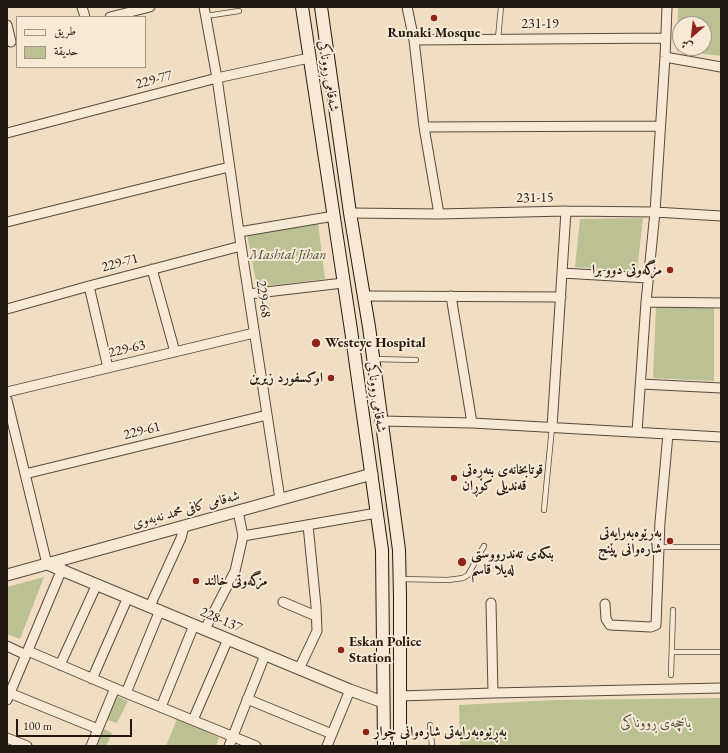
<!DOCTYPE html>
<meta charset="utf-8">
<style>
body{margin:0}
#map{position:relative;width:728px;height:753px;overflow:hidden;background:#f1dec2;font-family:"EB Garamond",Amiri,serif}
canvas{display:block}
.frame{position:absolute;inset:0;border:8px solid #23180f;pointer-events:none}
.legend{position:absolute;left:16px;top:16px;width:130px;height:52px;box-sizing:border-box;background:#f6ead7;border:1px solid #a29687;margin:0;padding:5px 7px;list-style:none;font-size:12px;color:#23180f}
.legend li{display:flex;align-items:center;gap:8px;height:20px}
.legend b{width:20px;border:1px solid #a29687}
.north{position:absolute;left:672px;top:16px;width:40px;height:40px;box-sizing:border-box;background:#f6ead7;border:1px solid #a29687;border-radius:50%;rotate:208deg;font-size:11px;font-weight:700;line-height:16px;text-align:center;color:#23180f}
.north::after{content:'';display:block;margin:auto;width:14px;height:18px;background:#8f2418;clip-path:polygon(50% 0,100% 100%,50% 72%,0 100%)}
.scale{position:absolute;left:16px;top:719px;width:116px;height:18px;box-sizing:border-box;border:2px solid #23180f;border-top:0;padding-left:5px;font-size:12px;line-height:14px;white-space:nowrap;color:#23180f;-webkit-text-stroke:3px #f6ead7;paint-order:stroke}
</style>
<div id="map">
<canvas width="728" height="753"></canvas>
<div class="frame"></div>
<ul class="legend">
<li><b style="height:5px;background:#f6ead7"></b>طريق</li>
<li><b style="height:11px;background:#bbc193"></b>حديقة</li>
</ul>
<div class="north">ش</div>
<div class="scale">100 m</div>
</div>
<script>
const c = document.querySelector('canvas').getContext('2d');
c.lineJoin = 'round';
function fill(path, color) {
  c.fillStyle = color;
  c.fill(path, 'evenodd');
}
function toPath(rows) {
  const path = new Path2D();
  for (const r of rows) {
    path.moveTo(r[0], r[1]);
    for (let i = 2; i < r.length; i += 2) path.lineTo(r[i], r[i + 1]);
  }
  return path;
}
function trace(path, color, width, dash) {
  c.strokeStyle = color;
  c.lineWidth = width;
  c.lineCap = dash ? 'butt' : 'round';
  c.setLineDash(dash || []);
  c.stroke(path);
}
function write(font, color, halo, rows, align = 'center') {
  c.font = font + ' "EB Garamond",Amiri,serif';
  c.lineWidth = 4;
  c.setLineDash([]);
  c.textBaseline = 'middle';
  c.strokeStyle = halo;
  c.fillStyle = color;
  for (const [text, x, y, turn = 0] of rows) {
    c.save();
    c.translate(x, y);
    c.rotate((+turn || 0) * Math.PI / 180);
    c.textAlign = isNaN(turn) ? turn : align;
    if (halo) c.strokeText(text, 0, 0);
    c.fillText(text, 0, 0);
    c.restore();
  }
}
fill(toPath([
 [678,7,721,7,721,56,677,51],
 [680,24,704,24,704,48,680,48],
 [643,218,637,271,575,267,580,219],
 [318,222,325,279,257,287,247,234],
 [656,306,714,308,714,381,653,378],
 [44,577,20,639,7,634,7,587],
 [117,696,128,701,117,723,107,720],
 [721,698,721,746,460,746,459,705,555,700],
 [177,719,219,737,216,746,166,746],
 [104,729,112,733,106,746,97,746]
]), '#bbc193');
const service = toPath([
 [206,16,239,11],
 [498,38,501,7],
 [373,359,416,360],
 [544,510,552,427],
 [659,547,721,547],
 [400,579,448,580,463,578,468,575,484,546],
 [672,652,721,652],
 [671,675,673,610],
 [430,725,432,746]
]);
const minor = toPath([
 [82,7,85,17],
 [204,7,217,78,239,232,280,499],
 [407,7,414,40,424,127,439,214],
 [110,17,150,7],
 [7,25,11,42],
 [414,40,666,38],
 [665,57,721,67],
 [424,127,660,126],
 [7,133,217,78,309,58],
 [350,213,439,214,566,211,655,212,721,216],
 [7,222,229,167],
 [239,232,334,216],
 [152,269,175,352],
 [562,273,648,278],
 [89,286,108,368],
 [249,294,343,283],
 [364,296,561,297],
 [451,296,472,423],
 [646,302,721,303],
 [7,309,89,286,241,246],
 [641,384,721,388],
 [7,392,254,333],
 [7,400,47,564],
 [381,421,472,423,721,437],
 [552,427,566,211],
 [637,432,646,302,655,212,665,57,667,7],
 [25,474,267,415],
 [243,536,377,513],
 [283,602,316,616],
 [491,603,493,693],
 [605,604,606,619,610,625,651,627,656,625,660,522,668,434],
 [150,606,181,538,184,526],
 [205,629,235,571,243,536,238,511],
 [7,646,26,655],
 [28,651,126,693,256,746],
 [60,665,97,584],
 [299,669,317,631,316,606,308,525],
 [92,679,128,597],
 [7,692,98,729],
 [126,693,160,610],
 [400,696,493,693,721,688],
 [247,699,332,734],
 [7,700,62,569],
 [161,707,194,625],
 [193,720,228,639],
 [7,738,27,746],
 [91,746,115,688],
 [229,746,265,655],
 [327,746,350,690]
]);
const tertiary = toPath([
 [47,564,350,690,383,702],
 [7,575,372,474]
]);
const secondary = toPath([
 [302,7,351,330,382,550,384,746],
 [321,7,350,213,369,327,399,550,400,597,400,746]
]);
trace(service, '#564a3c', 6);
trace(minor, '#564a3c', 11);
trace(tertiary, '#564a3c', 13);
trace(secondary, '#23180f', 14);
trace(service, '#f6ead7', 4.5);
trace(minor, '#f6ead7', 9);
trace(tertiary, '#f6ead7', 11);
trace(secondary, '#f6ead7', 12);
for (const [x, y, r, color] of [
 [434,18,4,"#8f2418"],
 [670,270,4,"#8f2418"],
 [316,343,5,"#8f2418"],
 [331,378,4,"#8f2418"],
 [454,478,4,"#8f2418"],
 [670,541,4,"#8f2418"],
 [462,562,5,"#8f2418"],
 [196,581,4,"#8f2418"],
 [341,650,4,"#8f2418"],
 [366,732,4,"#8f2418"]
]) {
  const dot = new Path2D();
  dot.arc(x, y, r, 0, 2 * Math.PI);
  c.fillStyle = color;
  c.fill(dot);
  trace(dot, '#f6ead7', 1.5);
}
write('14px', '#23180f', '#f6ead7', [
 ["231-19",540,24],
 ["شەقامی ڕووناکی",328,76,81],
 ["229-77",154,80,-15],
 ["231-15",535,198,-1],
 ["229-71",120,263,-15],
 ["229-68",263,299,82],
 ["229-63",127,349,-13],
 ["شەقامی ڕووناکی",376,397,82],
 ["229-61",142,431,-14],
 ["شەقامی کافی محمد نەبەوی",186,510,-15],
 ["228-137",221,620,23]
]);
write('bold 14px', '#23180f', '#f6ead7', [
 ["Runaki Mosque",434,33,"center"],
 ["مزگەوتی دوو برا",662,270,"right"],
 ["Westeye Hospital",325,343],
 ["اوكسفورد زيرين",323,378,"right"],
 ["قوتابخانەی بنەڕەتی",462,470],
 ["قەندیلی کوڕان",462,486],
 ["بەڕێوەبەرایەتی",662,533,"right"],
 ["شارەوانی پێنج",662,549,"right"],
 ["بنکەی تەندرووستی",471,554],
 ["لەیلا قاسم",471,570],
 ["مزگەوتی خالند",204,581],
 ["Eskan Police",349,642],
 ["Station",349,658],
 ["بەڕێوەبەرایەتی شارەوانی چوار",374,732]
], 'left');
write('italic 14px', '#514b37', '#f6ead7', [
 ["Mashtal Jihan",288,255],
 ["باخچەی ڕووناکی",656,723]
]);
</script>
